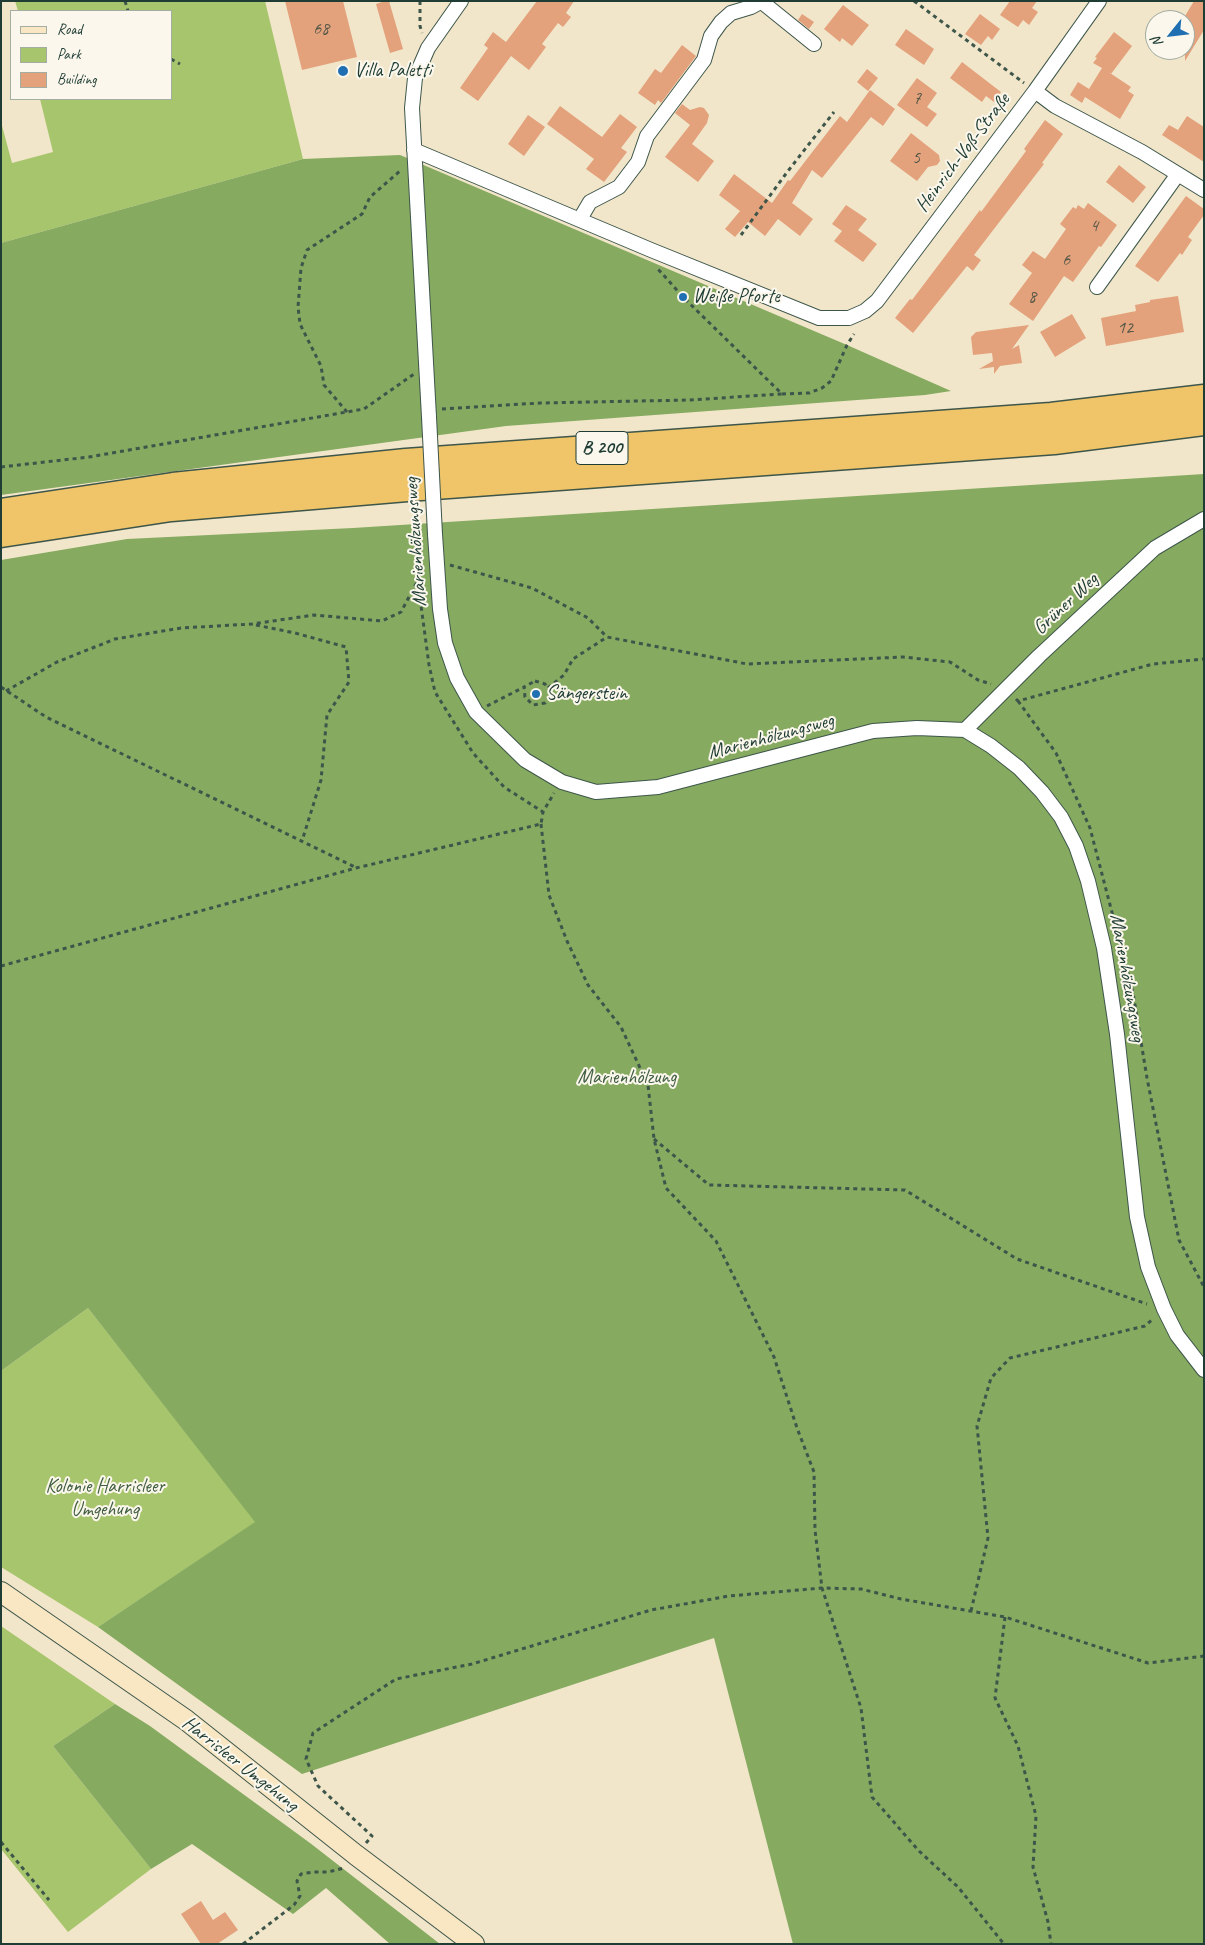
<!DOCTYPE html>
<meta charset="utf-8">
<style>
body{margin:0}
#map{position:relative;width:1205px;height:1945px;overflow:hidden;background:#f1e6ca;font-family:Caveat,sans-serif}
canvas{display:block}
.frame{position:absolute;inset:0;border:2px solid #1f3d34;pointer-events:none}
.legend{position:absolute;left:10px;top:10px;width:162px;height:90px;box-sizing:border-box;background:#fbf7ec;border:1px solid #a3ada2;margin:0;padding:6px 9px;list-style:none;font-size:15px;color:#1f3d34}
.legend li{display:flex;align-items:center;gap:10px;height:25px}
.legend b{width:25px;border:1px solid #a3ada2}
.north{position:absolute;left:1145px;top:10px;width:50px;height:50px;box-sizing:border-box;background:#fbf7ec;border:1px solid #a3ada2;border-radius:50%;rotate:241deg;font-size:14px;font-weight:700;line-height:20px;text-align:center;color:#1f3d34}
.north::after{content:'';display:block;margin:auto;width:18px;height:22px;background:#1f6fb2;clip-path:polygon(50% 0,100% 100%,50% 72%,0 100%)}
</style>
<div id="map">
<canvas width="1205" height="1945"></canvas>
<div class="frame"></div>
<ul class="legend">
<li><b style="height:6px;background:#f9e7c3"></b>Road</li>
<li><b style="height:14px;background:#a7c56c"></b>Park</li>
<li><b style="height:14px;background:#e3a17c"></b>Building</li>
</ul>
<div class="north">N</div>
</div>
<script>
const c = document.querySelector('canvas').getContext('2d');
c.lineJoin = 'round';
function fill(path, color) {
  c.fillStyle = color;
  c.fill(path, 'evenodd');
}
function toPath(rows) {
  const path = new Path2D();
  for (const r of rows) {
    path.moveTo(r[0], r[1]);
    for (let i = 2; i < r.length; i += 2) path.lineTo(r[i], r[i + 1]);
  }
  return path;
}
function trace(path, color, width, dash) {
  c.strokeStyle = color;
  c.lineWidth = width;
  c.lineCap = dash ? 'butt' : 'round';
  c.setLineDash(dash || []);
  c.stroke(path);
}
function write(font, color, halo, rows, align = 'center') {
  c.font = font + ' Caveat,sans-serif';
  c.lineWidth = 4;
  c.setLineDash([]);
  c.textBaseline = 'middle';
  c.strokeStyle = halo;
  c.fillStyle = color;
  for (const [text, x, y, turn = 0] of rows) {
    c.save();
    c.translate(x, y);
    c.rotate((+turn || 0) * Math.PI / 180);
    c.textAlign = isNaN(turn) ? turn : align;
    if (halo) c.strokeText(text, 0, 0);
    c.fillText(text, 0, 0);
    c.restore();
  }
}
fill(toPath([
 [15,1,265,1,303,159,1,243,1,122,12,163,53,152,40,99,171,99,171,11,18,11],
 [88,1308,256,1522,98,1627,1,1567,1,1371],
 [1,1626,115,1704,53,1746,151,1869,68,1932,1,1849]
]), '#a7c56c');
fill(toPath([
 [400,155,847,345,951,391,925,395,506,426,1,495,1,243,303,159],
 [1204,474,1204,1944,793,1944,714,1638,302,1774,98,1627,255,1522,88,1308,1,1371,1,560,127,539,353,528],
 [115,1704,150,1726,310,1843,440,1944,390,1944,326,1888,293,1914,192,1844,151,1869,53,1746]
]), '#85aa60');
fill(toPath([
 [285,1,343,1,357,57,302,70],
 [385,1,389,1,403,49,390,53,376,4],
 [537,1,574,1,566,13,571,17,563,27,558,23,542,44,546,47,529,70,511,56,478,101,460,88,488,48,484,45,493,32,506,42],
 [1010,1,1037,1,1032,8,1038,12,1029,25,1023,20,1018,27,1000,15],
 [1194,1,1204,1,1204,30,1185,61,1185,16],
 [843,5,869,25,852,46,842,38,840,42,824,29],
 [802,14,814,22,809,29,798,20],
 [980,14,1000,29,992,40,988,36,981,45,965,34],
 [906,29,934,49,924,65,895,45],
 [1114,32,1132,46,1111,74,1107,71,1131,87,1128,91,1134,95,1120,119,1085,97,1082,103,1070,95,1078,82,1089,89,1102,68,1093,63,1097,58,1095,57],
 [682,45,696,56,661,103,658,100,655,105,638,93,655,69,661,73],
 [962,62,1001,92,994,102,986,96,982,102,950,78],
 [867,69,878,78,868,91,857,82],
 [917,78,937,93,927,107,937,114,927,127,897,105],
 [870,90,895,109,883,126,871,117,822,178,812,170,792,203,813,219,800,236,778,219,765,236,748,222,735,237,725,229,740,211,719,195,734,174,772,203,788,180,790,181,840,116,847,122],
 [682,104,690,110,700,107,704,108,709,115,707,123,692,144,714,161,698,182,665,157,690,125,675,113],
 [560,106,602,137,620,114,637,127,621,148,627,152,604,182,586,169,594,159,547,124],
 [528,115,545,127,524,156,508,144],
 [1187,116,1204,127,1204,162,1162,135,1169,125,1178,130],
 [1045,120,1063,134,1042,163,1044,164,974,255,981,260,973,271,967,266,913,333,895,318,910,299,912,300,980,210,981,212,1026,151,1024,149],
 [911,133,939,155,940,161,937,165,928,167,917,181,890,161],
 [1119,165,1146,187,1133,203,1106,182],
 [1186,196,1204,209,1204,215,1188,237,1192,240,1182,255,1180,253,1158,282,1135,266],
 [1088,203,1117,225,1101,247,1099,246,1073,282,1064,276,1033,321,1009,304,1032,273,1022,265,1033,251,1045,259,1066,229,1060,224,1073,207,1076,209,1078,205,1084,209],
 [846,205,867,219,858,230,877,244,863,262,834,241,842,231,832,224],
 [1178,296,1184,332,1106,346,1101,318,1136,311,1135,305,1150,302,1150,300],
 [1072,314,1086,338,1055,357,1040,332],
 [1029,325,1012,349,1019,345,1022,363,1000,366,994,374,994,367,979,369,993,361,992,353,973,355,971,337,976,332],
 [201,1901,213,1920,225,1912,238,1930,217,1944,201,1944,181,1914]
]), '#e3a17c');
const street = toPath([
 [762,2,814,44],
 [1035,91,1055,106,1142,152,1204,190],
 [414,150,651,250,819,318,849,318,865,311,877,301,1035,91,1099,1],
 [580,219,590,202,619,187,638,162,647,136,704,60,711,36,721,22,731,13,751,7,762,1],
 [1097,287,1178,174],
 [429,417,412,108,415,78,428,48,461,1],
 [435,534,440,609,445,643,457,678,476,712,525,760,562,782,596,792,658,787,873,731,917,728,965,730,991,746,1019,768,1042,792,1061,817,1076,846,1088,881,1104,948,1117,1034,1137,1217,1148,1267,1164,1309,1177,1335,1204,1370],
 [965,730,1039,656,1155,548,1204,519]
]);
const secondary = toPath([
 [1,1592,186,1720,356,1855,474,1944]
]);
const highway = toPath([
 [1,512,173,486,406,462,1051,416,1204,398],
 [1,534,171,508,407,488,1054,441,1204,422]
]);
trace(street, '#3e564a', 16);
trace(secondary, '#3e564a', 22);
trace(highway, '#3e564a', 29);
trace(toPath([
 [125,1,128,11],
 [420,1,420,26,422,33],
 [914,1,1024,83],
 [171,59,180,64],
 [741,235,788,171,834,112],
 [782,394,809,393,822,388,831,381,847,345,854,334],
 [442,409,540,403,689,400,782,394,683,297,658,269],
 [347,412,324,385,321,366,300,324,298,307,301,268,307,250,362,214,370,197,400,171],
 [1,467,89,457,364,409,414,374],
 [450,565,532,588,588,618,607,637],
 [418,583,429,665,435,692,473,753,504,787,543,812],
 [256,625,295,633,346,647,349,682,327,715,321,780,302,841],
 [535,681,545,684,550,691,550,696,545,703,533,705,525,697,524,687,535,681],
 [1,687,46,717,355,867],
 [548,688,564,675,573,659,607,637,747,664,903,657,950,662,978,680,991,684],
 [6,691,57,662,115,639,181,628,252,624,314,615,382,621,401,612,417,582,425,579],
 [1016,699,1018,701,1153,664,1204,659],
 [1018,701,1056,753,1090,828,1133,993,1147,1078,1179,1240,1204,1287],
 [487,706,524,687],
 [541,824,549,895,567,941,588,985,621,1027,648,1085,654,1139,666,1188,716,1241,774,1357,797,1428,814,1472,815,1530,822,1588,861,1708,872,1797,919,1851,958,1887,1004,1944],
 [1,966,356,868,541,824,543,812,554,793],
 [654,1139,709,1185,905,1190,1017,1259,1147,1304],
 [971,1611,988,1538,977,1426,991,1378,1010,1358,1145,1326,1154,1318],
 [1005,1617,995,1698,1018,1746,1036,1816,1033,1867,1048,1922,1051,1944],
 [1,1842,49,1900],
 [366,1843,372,1836,318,1786,306,1759,313,1733,396,1679,472,1664,651,1610,729,1596,822,1588,861,1589,901,1599,1005,1617,1148,1663,1204,1656],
 [243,1944,294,1905,300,1896,297,1881,301,1874,313,1872,328,1872,344,1868]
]), '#3e564a', 3, [4, 4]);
trace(street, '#fff', 14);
trace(secondary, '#f9e7c3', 20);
trace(highway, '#f0c469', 26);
const streetBridge = toPath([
 [429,417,435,534]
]);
trace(streetBridge, '#3e564a', 16, []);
trace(streetBridge, '#fff', 14);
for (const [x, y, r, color] of [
 [343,71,6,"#1f6fb2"],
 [683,297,5,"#1f6fb2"],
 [536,694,5,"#1f6fb2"]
]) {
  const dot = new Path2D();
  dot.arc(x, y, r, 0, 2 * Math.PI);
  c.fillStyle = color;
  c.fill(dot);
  trace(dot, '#fbf7ec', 2);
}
write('18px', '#505646', null, [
 ["68",321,29],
 ["7",917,99],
 ["5",916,158],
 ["4",1094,226],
 ["6",1066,260],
 ["8",1032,297],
 ["12",1125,328]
]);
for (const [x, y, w] of [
 [602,448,52]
]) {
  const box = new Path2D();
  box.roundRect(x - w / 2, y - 16.5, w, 33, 4);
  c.fillStyle = '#fbf7ec';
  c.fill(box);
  trace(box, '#1f3d34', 1);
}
write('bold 19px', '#1f3d34', null, [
 ["B 200",602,448]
]);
write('20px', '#1f3d34', '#fbf7ec', [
 ["Villa Paletti",354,71],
 ["Weiße Pforte",693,297],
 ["Sängerstein",546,694]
], 'left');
write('20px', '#1f3d34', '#fbf7ec', [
 ["Heinrich-Voß-Straße",963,153,-53],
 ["Marienhölzungsweg",416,542,-94],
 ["Grüner Weg",1066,604,-43],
 ["Marienhölzungsweg",771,737,-15],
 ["Marienhölzungsweg",1127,978,80],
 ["Harrisleer Umgehung",240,1764,38]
]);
write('20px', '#415f42', '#fbf7ec', [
 ["Marienhölzung",627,1078],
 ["Kolonie Harrisleer",105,1487],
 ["Umgehung",105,1510]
]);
</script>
